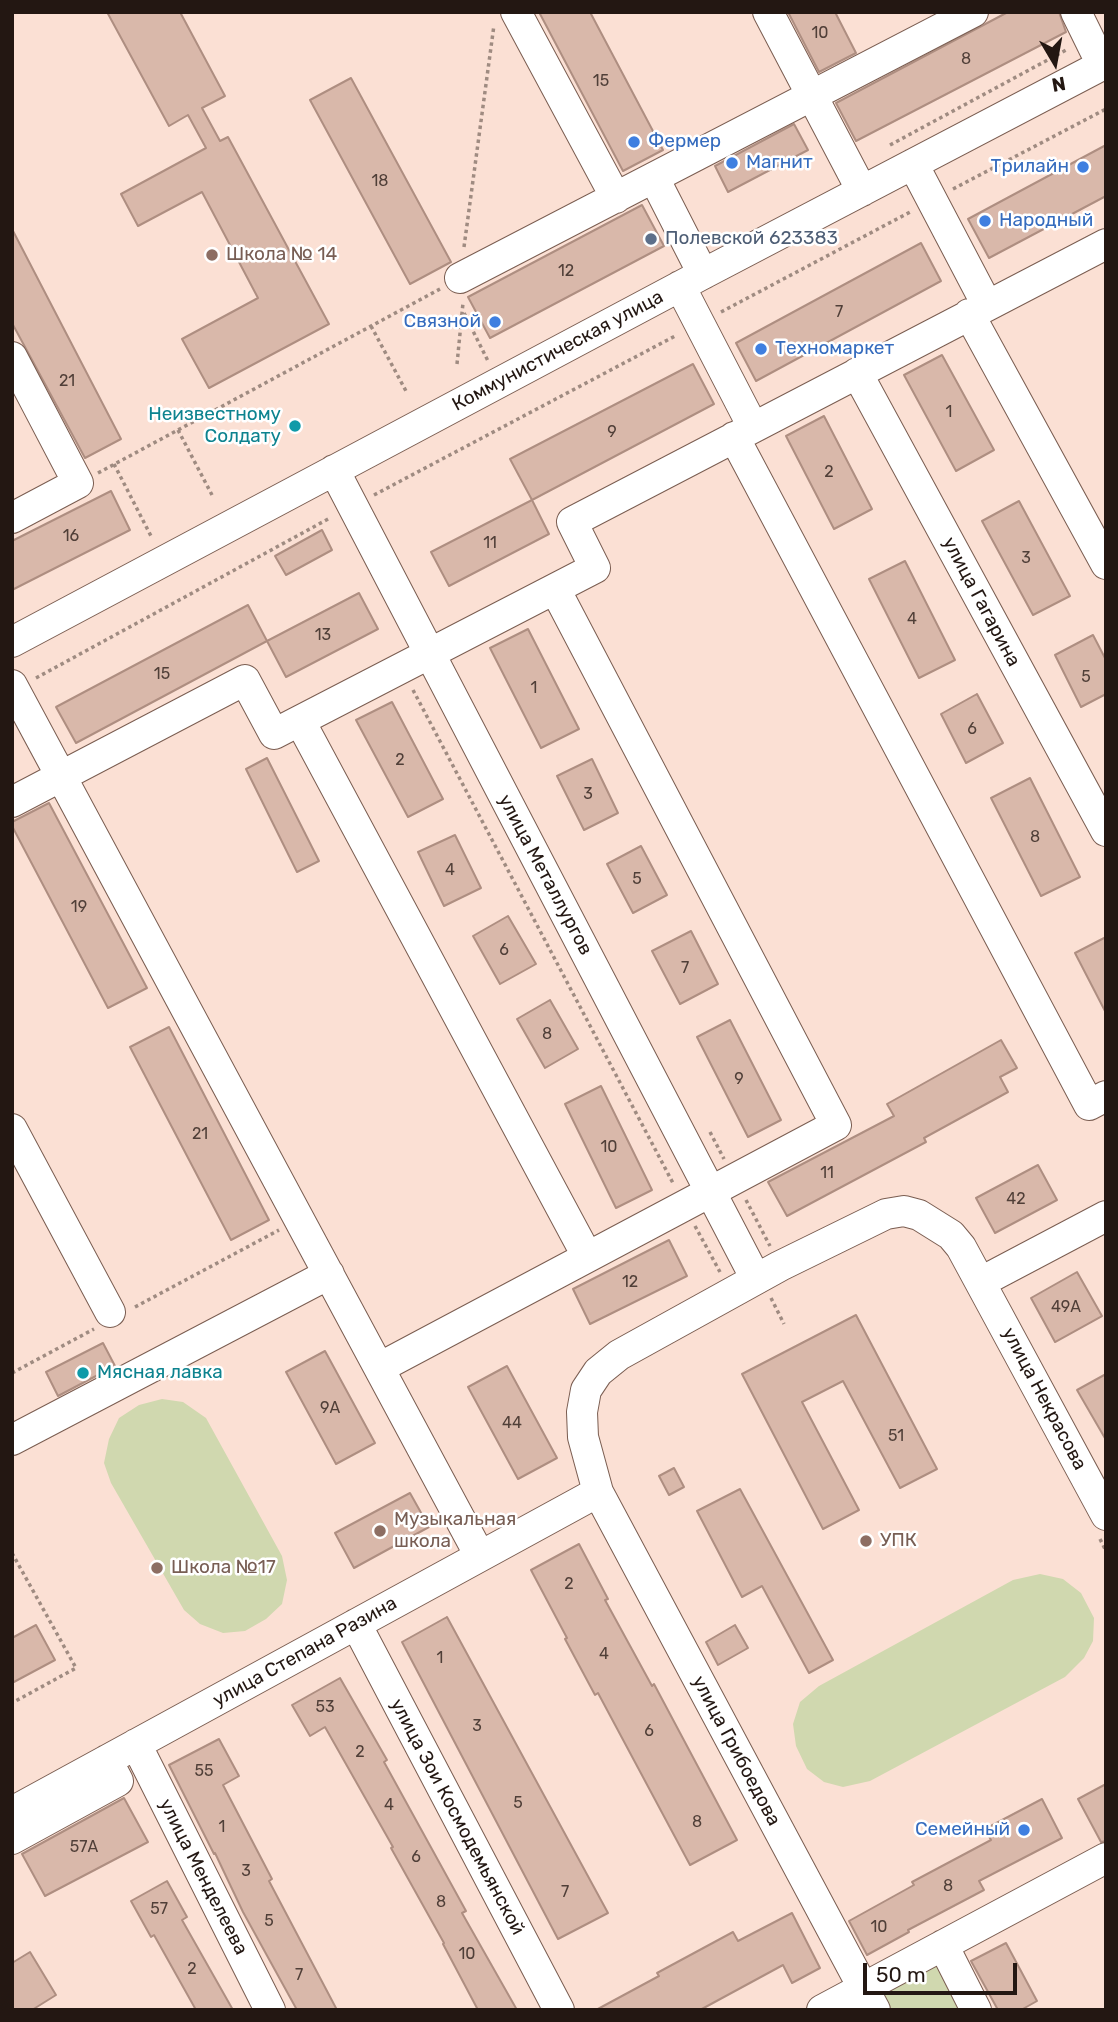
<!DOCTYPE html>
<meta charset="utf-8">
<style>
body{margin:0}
#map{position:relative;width:1118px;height:2022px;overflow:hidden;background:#fbe0d4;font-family:Rubik,sans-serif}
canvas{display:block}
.frame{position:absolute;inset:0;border:14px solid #231712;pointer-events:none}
.north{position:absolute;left:1020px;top:28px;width:70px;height:70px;-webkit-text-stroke:5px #fff;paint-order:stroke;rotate:170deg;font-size:19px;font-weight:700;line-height:28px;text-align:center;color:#231712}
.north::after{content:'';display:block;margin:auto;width:24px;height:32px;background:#231712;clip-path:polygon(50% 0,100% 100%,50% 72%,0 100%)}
.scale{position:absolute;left:863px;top:1963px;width:154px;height:32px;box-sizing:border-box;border:4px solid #231712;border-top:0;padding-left:9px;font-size:21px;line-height:24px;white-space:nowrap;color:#231712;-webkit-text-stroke:5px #fff;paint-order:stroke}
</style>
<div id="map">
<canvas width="1118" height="2022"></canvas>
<div class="frame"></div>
<div class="north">N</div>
<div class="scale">50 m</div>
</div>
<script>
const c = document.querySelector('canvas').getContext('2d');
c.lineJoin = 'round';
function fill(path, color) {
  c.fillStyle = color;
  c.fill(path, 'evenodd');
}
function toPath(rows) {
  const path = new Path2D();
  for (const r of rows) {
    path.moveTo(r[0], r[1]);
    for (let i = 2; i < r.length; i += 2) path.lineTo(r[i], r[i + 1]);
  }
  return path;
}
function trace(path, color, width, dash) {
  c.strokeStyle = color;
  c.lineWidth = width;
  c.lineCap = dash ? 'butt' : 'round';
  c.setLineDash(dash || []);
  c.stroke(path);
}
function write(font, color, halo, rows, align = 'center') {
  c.font = font + ' Rubik,sans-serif';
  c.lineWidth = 5;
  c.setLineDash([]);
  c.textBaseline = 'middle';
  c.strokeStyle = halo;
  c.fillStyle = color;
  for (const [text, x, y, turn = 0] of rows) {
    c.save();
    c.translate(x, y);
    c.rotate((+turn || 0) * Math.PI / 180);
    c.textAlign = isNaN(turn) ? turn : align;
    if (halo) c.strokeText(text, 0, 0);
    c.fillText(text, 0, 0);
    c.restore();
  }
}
fill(toPath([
 [162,1399,183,1402,206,1418,282,1556,287,1580,282,1604,266,1619,245,1631,223,1633,200,1624,184,1610,111,1483,104,1463,109,1439,119,1418,139,1405],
 [1040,1574,1063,1579,1081,1593,1094,1618,1093,1641,1084,1658,1065,1677,870,1781,843,1787,824,1782,807,1769,796,1746,793,1724,800,1702,819,1686,1013,1580],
 [941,1954,970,2010,882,2010,872,1990]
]), '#d0d8af');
const building = toPath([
 [107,12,180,12,225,96,202,108,220,141,228,137,329,324,209,388,182,339,258,298,202,192,138,226,121,194,206,148,188,115,169,126,107,12],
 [539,12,590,12,663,150,623,171,539,12],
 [788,12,835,12,856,53,819,72,788,12],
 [1008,12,1059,12,1066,32,856,141,836,103,1008,12],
 [351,78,451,262,410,284,310,100,351,78],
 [794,124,808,150,728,192,715,166,794,124],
 [1106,145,1106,196,989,258,968,219,1106,145],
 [642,205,664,246,490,338,468,297,642,205],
 [12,229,121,439,85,458,12,323,12,229],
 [921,243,941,281,756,381,736,343,921,243],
 [942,355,994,450,956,471,904,375,942,355],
 [693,364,714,404,532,500,510,459,693,364],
 [824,416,872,509,834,529,786,436,824,416],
 [111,491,130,530,12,590,12,541,111,491],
 [532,500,549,534,449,586,431,552,532,500],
 [1019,501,1070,596,1033,615,982,521,1019,501],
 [322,530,332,550,286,575,275,556,322,530],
 [905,561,955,660,919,678,869,579,905,561],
 [359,593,378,629,286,677,267,641,359,593],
 [248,605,267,641,76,743,56,707,248,605],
 [528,629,579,729,541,748,490,648,528,629],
 [1093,635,1106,660,1106,694,1081,707,1055,655,1093,635],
 [977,694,1003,743,966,763,941,714,977,694],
 [392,702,443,799,408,817,356,720,392,702],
 [267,758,319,861,297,872,246,769,267,758],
 [592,759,618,813,584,830,557,776,592,759],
 [1030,778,1080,877,1041,896,991,798,1030,778],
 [49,803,147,988,108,1008,12,826,12,822,49,803],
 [455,835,481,888,444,906,418,852,455,835],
 [641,846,667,895,633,913,607,864,641,846],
 [508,916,536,964,500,984,473,936,508,916],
 [691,931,718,984,680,1004,652,951,691,931],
 [1106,937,1106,1013,1075,953,1106,937],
 [550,1000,578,1049,545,1068,517,1019,550,1000],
 [730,1020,781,1120,748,1137,697,1037,730,1020],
 [169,1027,269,1220,231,1240,130,1047,169,1027],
 [1001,1040,1017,1068,1000,1077,1008,1092,924,1138,926,1142,787,1216,768,1182,894,1116,887,1104,1001,1040],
 [601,1086,652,1190,616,1208,565,1104,601,1086],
 [1038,1165,1057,1200,995,1233,976,1198,1038,1165],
 [669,1240,687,1276,590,1324,573,1289,669,1240],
 [1077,1272,1102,1316,1055,1342,1031,1298,1077,1272],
 [856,1315,937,1469,900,1488,843,1381,802,1402,859,1510,823,1529,742,1374,856,1315],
 [103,1343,115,1366,58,1396,46,1372,103,1343],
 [325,1351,375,1443,336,1464,286,1372,325,1351],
 [507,1366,557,1458,518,1479,468,1387,507,1366],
 [1106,1374,1106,1440,1077,1390,1106,1374],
 [674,1468,684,1487,669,1495,659,1476,674,1468],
 [740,1489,833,1660,809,1673,762,1586,742,1597,697,1511,740,1489],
 [410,1493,429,1527,354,1568,335,1533,410,1493],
 [579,1544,608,1599,605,1600,652,1686,654,1684,737,1840,690,1865,598,1693,595,1695,565,1639,567,1638,531,1570,579,1544],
 [447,1617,608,1913,558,1939,402,1642,447,1617],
 [36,1625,55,1660,12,1683,12,1638,36,1625],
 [735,1625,748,1648,718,1665,706,1642,735,1625],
 [340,1678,387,1760,384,1762,466,1911,462,1913,517,2010,478,2010,443,1944,444,1943,391,1848,393,1847,325,1727,310,1736,292,1705,340,1678],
 [219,1739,239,1776,223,1785,272,1879,269,1881,337,2010,297,2010,243,1912,215,1853,214,1854,169,1765,219,1739],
 [1106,1784,1106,1841,1101,1842,1078,1799,1106,1784],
 [124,1798,148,1842,45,1896,22,1854,124,1798],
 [1042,1799,1062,1838,979,1881,984,1890,908,1930,909,1932,867,1955,849,1921,914,1885,912,1882,991,1840,985,1829,1042,1799],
 [167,1881,187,1917,182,1920,233,2010,196,2010,154,1935,151,1937,131,1901,167,1881],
 [792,1913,820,1968,792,1983,783,1965,700,2010,596,2010,659,1976,657,1973,733,1932,738,1941,792,1913],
 [1006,1943,1037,2001,1021,2010,998,2010,971,1961,1006,1943],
 [30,1952,56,1995,32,2010,12,2010,12,1963,30,1952]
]);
fill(building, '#d9b8aa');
trace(building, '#ae8e81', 2);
const minor = toPath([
 [516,12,616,198],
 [768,12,862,191],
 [1076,12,1102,65],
 [913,164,987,305],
 [654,178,703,274],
 [460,278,973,12],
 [680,286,753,427],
 [969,314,1106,564],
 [12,357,78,483,12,518],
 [857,373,1106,831],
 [734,437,1089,1105,1106,1096],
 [334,470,756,1279],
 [12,642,703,274,1106,63],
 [12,685,480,1556],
 [300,721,587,1256],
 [12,802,245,680,274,734,595,568,572,522,1106,244],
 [12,1129,110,1312],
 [981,1282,1106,1216],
 [379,1368,836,1125,555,589],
 [12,1440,329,1274],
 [356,1624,559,2010],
 [136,1744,270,2010],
 [12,1812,598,1492],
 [12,1839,118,1781,107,1760],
 [943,1945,976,2010],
 [822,2010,1106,1858],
 [875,2010,598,1492,583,1437,582,1412,586,1390,598,1372,619,1355,780,1266,886,1214,904,1211,919,1215,951,1235,961,1247,1106,1515]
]);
trace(minor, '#7a5d51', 32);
trace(toPath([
 [890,145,1068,49],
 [953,189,1106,109],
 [464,247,494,25],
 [721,312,912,211],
 [464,313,488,361],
 [371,326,406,391],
 [457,364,463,303],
 [178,430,212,495],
 [114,464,152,538],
 [98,473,440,289],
 [374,495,677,335],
 [36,678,330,518],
 [413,690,674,1185],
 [710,1132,724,1159],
 [746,1200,770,1246],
 [695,1226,720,1272],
 [771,1298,784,1324],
 [135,1307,279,1230],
 [12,1373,94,1329],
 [1100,1539,1106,1551],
 [12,1553,76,1668,12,1703]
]), '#9f8b81', 3.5, [3.5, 3.5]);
trace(minor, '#fff', 30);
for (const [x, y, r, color] of [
 [634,142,7,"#3f7fe0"],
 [732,163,7,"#3f7fe0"],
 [1083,167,7,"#3f7fe0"],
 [985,221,7,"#3f7fe0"],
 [651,239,7,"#5c6f8a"],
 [212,255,7,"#8d6e63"],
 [495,322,7,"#3f7fe0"],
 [761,349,7,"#3f7fe0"],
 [295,426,7,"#0f9aa8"],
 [83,1373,7,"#0f9aa8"],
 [380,1531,7,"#8d6e63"],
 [866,1541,7,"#8d6e63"],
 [157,1568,7,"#8d6e63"],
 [1024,1830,7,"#3f7fe0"]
]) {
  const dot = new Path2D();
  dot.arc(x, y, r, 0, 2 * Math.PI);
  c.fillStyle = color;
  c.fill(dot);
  trace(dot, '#fff', 2.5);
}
write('16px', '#503f38', null, [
 ["10",820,33],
 ["8",966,59],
 ["15",601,81],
 ["18",380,181],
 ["12",566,271],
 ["7",839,312],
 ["21",67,381],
 ["1",949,412],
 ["9",612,432],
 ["2",829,472],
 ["16",71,536],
 ["11",490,543],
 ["3",1026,558],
 ["4",912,619],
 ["13",323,635],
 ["15",162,674],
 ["5",1086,677],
 ["1",534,688],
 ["6",972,729],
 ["2",400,760],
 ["3",588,794],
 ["8",1035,837],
 ["4",450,870],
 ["5",637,879],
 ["19",79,907],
 ["6",504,950],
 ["7",685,968],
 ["8",547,1034],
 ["9",739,1079],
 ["21",200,1134],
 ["10",609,1147],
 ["11",827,1173],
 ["42",1016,1199],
 ["12",630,1282],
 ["49А",1066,1307],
 ["9А",330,1408],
 ["44",512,1423],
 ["51",896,1436],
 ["2",569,1584],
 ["4",604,1654],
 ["1",440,1658],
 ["53",325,1707],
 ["3",477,1726],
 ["6",649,1731],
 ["2",360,1752],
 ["55",204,1771],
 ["5",518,1803],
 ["4",389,1805],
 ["8",697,1822],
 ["1",222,1827],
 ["57А",84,1847],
 ["6",416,1857],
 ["3",246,1871],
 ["8",948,1886],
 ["7",565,1892],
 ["8",441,1902],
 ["57",159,1909],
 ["5",269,1921],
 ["10",879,1927],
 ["10",467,1954],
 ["2",192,1969],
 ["7",299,1975]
]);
write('19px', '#366cbe', '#fff', [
 ["Фермер",648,142],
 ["Магнит",746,163],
 ["Трилайн",1069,167,"right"],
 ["Народный",999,221],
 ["Связной",481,322,"right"],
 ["Техномаркет",775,349],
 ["Семейный",1010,1830,"right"]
], 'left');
write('19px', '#4e5e75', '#fff', [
 ["Полевской 623383",665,239]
], 'left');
write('19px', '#785e54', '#fff', [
 ["Школа № 14",226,255],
 ["Музыкальная",394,1520],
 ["школа",394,1542],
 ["УПК",880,1541],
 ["Школа №17",171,1568]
], 'left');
write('19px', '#231712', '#fff', [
 ["Коммунистическая улица",558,351,-28],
 ["улица Гагарина",981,602,62],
 ["улица Металлургов",545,875,62],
 ["улица Некрасова",1044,1399,62],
 ["улица Степана Разина",305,1652,-29],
 ["улица Грибоедова",736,1751,62],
 ["улица Зои Космодемьянской",457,1817,62],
 ["улица Менделеева",203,1877,63]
]);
write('19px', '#0d838f', '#fff', [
 ["Неизвестному",281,415],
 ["Солдату",281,437],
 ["Мясная лавка",97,1373,"left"]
], 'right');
</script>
